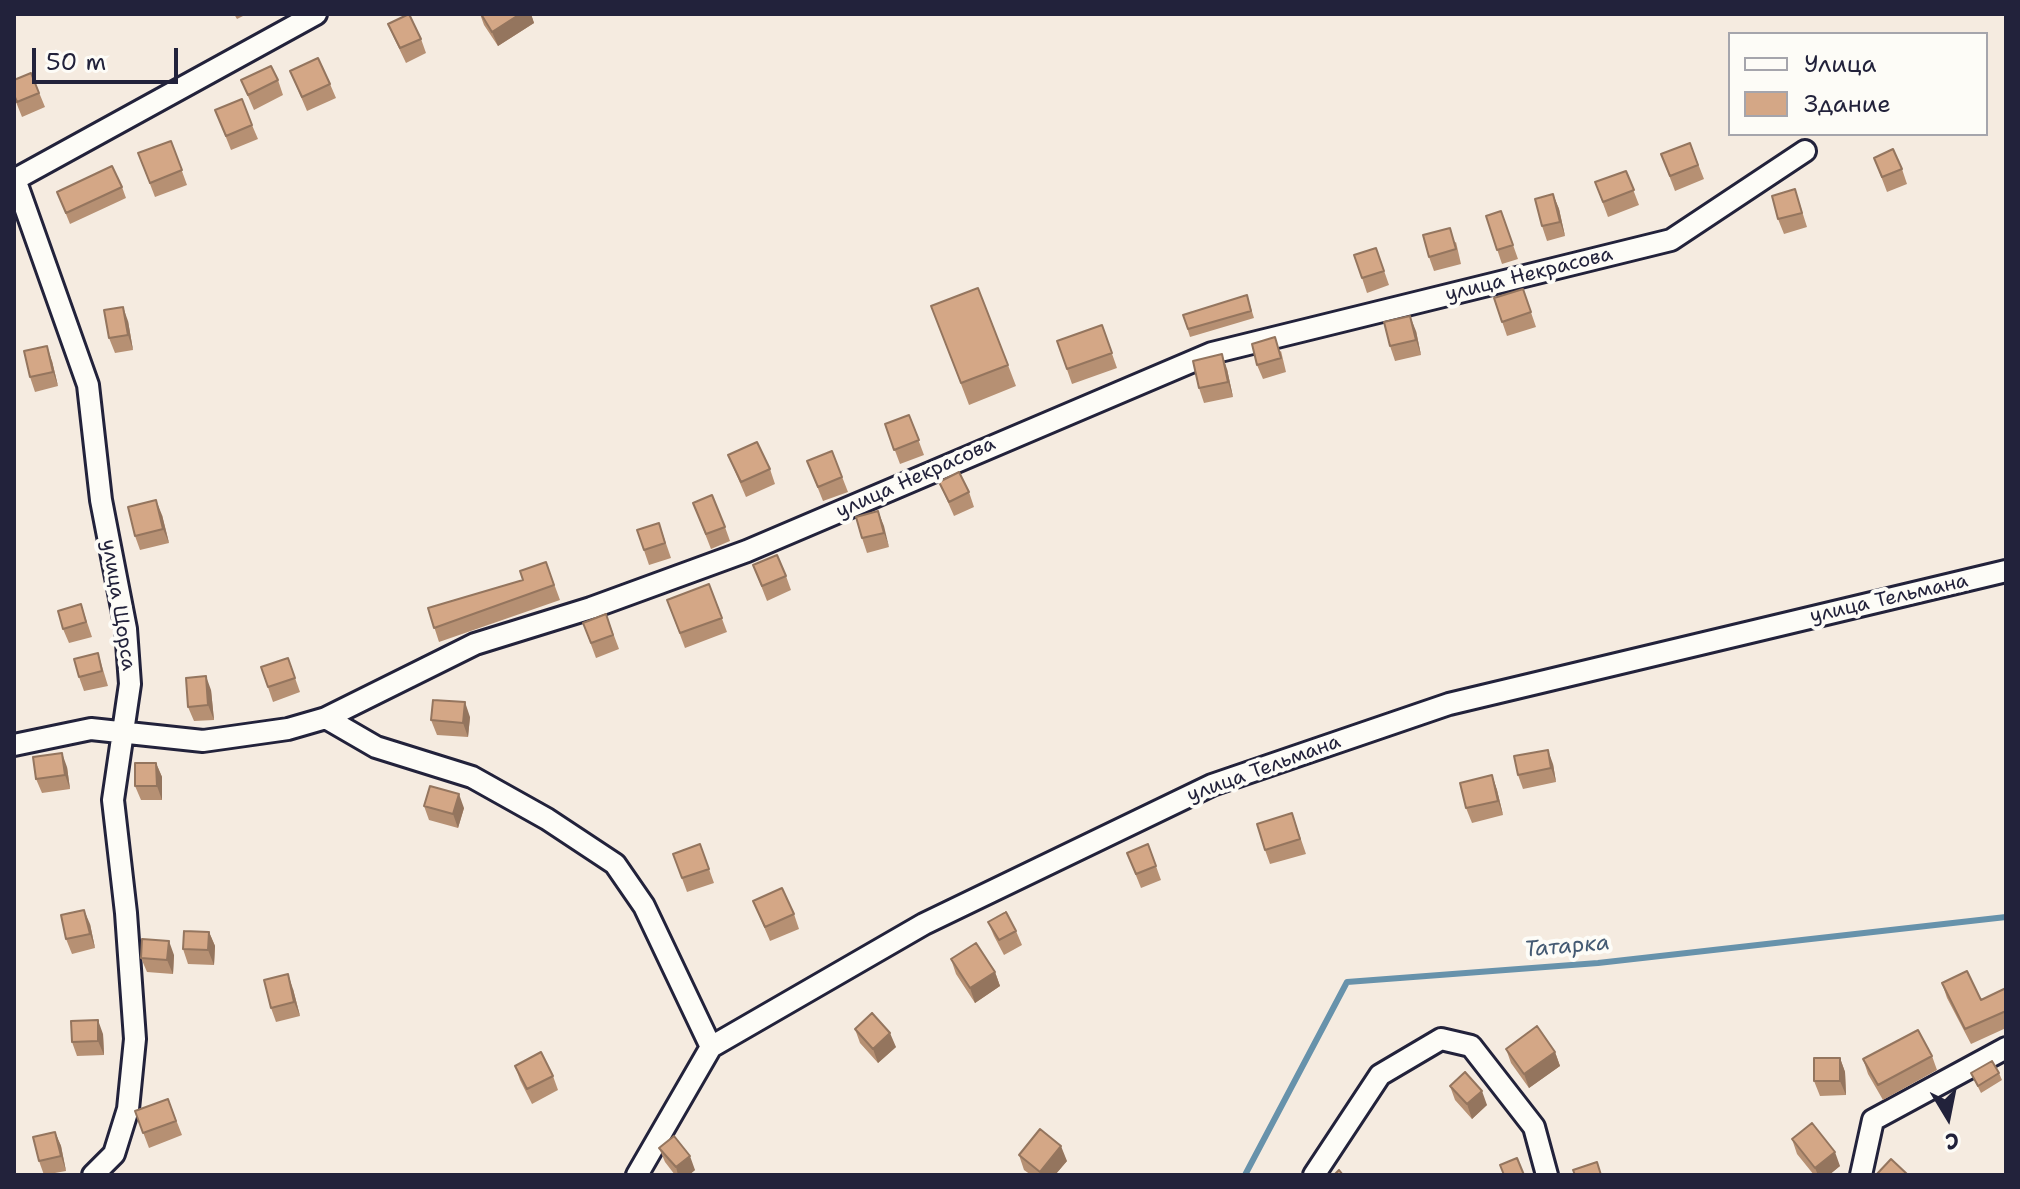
<!DOCTYPE html>
<meta charset="utf-8">
<style>
body{margin:0}
#map{position:relative;width:2020px;height:1189px;overflow:hidden;background:#f5ebe0;font-family:"Shantell Sans",sans-serif}
canvas{display:block}
.frame{position:absolute;inset:0;border:16px solid #22223b;pointer-events:none}
.legend{position:absolute;left:1728px;top:32px;width:260px;height:104px;box-sizing:border-box;background:#fdfcf7;border:2px solid #a5a5ac;margin:0;padding:10px 14px;list-style:none;font-size:24px;color:#22223b}
.legend li{display:flex;align-items:center;gap:16px;height:40px}
.legend b{width:40px;border:2px solid #a5a5ac}
.north{position:absolute;left:1908px;top:1077px;width:80px;height:80px;-webkit-text-stroke:6px #fdfcf7;paint-order:stroke;rotate:170deg;font-size:22px;font-weight:700;line-height:32px;text-align:center;color:#22223b}
.north::after{content:'';display:block;margin:auto;width:28px;height:36px;background:#22223b;clip-path:polygon(50% 0,100% 100%,50% 72%,0 100%)}
.scale{position:absolute;left:32px;top:48px;width:146px;height:36px;box-sizing:border-box;border:4px solid #22223b;border-top:0;padding-left:10px;font-size:24px;line-height:28px;white-space:nowrap;color:#22223b;-webkit-text-stroke:6px #fdfcf7;paint-order:stroke}
</style>
<div id="map">
<canvas width="2020" height="1189"></canvas>
<div class="frame"></div>
<ul class="legend">
<li><b style="height:10px;background:#fdfcf7"></b>Улица</li>
<li><b style="height:22px;background:#d4a786"></b>Здание</li>
</ul>
<div class="north">С</div>
<div class="scale">50 m</div>
</div>
<script>
const c = document.querySelector('canvas').getContext('2d');
c.lineJoin = 'round';
function toPath(rows) {
  const path = new Path2D();
  for (const r of rows) {
    path.moveTo(r[0], r[1]);
    for (let i = 2; i < r.length; i += 2) path.lineTo(r[i], r[i + 1]);
  }
  return path;
}
function trace(path, color, width, dash) {
  c.strokeStyle = color;
  c.lineWidth = width;
  c.lineCap = dash ? 'butt' : 'round';
  c.setLineDash(dash || []);
  c.stroke(path);
}
function fill(path, color) {
  c.fillStyle = color;
  c.fill(path, 'evenodd');
}
function write(font, color, halo, rows, align = 'center') {
  c.font = font + ' "Shantell Sans",sans-serif';
  c.lineWidth = 8;
  c.setLineDash([]);
  c.textBaseline = 'middle';
  c.strokeStyle = halo;
  c.fillStyle = color;
  for (const [text, x, y, turn = 0] of rows) {
    c.save();
    c.translate(x, y);
    c.rotate((+turn || 0) * Math.PI / 180);
    c.textAlign = isNaN(turn) ? turn : align;
    if (halo) c.strokeText(text, 0, 0);
    c.fillText(text, 0, 0);
    c.restore();
  }
}
trace(toPath([
 [1245,1175,1347,982,1598,963,2006,917]
]), '#6792ab', 6);
const minor = toPath([
 [15,179,88,385,101,500,126,629,130,684,113,800,126,913,135,1039,128,1109,114,1154,93,1175],
 [14,180,316,14],
 [326,718,376,747,472,777,547,819,615,864,644,906,711,1047],
 [14,745,91,729,203,741,288,729,326,718,475,644,591,608,747,551,1212,353,1671,240,1805,151],
 [637,1175,711,1047,924,924,1212,785,1449,704,2006,571],
 [1314,1175,1380,1075,1441,1039,1471,1046,1534,1127,1547,1175],
 [1861,1175,1873,1120,2006,1048]
]);
trace(minor, '#22223b', 26);
trace(minor, '#fdfcf7', 20);
fill(toPath([
 [234,14,247,14,237,19],
 [480,14,531,14,534,23,498,46,484,25],
 [388,24,421,39,426,53,406,63,394,38],
 [290,71,330,84,336,98,307,111],
 [31,73,45,107,22,117,14,97],
 [241,80,278,80,283,95,254,110],
 [215,110,252,125,258,139,231,150],
 [171,141,187,185,155,197,138,153],
 [1690,143,1704,179,1675,191,1661,154],
 [1874,158,1902,169,1907,184,1887,192],
 [1626,171,1639,205,1608,217,1595,182],
 [122,187,126,198,70,224,57,192],
 [1795,189,1807,227,1784,234,1778,219],
 [1553,194,1559,209,1565,236,1547,241,1542,226],
 [1501,211,1518,259,1502,264,1486,216],
 [1456,242,1461,264,1434,271,1429,257],
 [1381,262,1389,285,1367,293,1362,278],
 [1523,289,1536,327,1507,336,1494,298],
 [1247,295,1254,318,1190,337,1183,315],
 [931,306,1008,365,1016,386,969,405],
 [128,321,133,350,115,353,109,338],
 [1102,325,1117,368,1072,384,1057,341],
 [1416,331,1421,355,1395,361,1390,346],
 [1281,351,1286,372,1263,379,1257,365],
 [52,361,58,386,35,392,30,377],
 [1227,369,1233,397,1204,403,1199,388],
 [909,415,924,455,900,464,885,424],
 [832,451,848,492,823,501,807,461],
 [728,455,770,469,775,484,746,497],
 [939,482,969,492,974,507,954,516],
 [693,503,725,527,730,541,711,549],
 [878,511,889,547,867,553,862,538],
 [162,515,169,543,140,550,135,536],
 [659,523,671,558,649,565,637,530],
 [546,562,560,600,439,642,428,608,523,580],
 [753,565,786,576,791,590,767,601],
 [709,584,727,632,685,648,667,600],
 [81,604,92,637,69,643,63,629],
 [606,614,619,649,596,658,583,623],
 [98,653,108,686,84,691,79,677],
 [288,658,300,692,273,702,261,667],
 [211,690,214,720,194,721,188,707],
 [470,717,468,737,437,735,431,720],
 [156,763,162,777,162,800,141,800,135,786],
 [1553,764,1556,782,1523,789,1518,775],
 [67,767,70,789,42,793,36,779],
 [1492,775,1497,790,1503,815,1472,823,1466,808],
 [424,806,464,808,458,828,429,820],
 [1292,813,1306,854,1270,864,1265,850],
 [700,844,714,883,687,892,673,854],
 [1148,844,1161,880,1141,888,1127,853],
 [753,901,794,914,799,929,770,941],
 [988,922,1016,931,1022,945,1004,955,994,936],
 [90,924,95,948,72,954,66,939],
 [209,932,215,946,214,965,188,964,183,949],
 [174,955,173,974,147,972,141,958],
 [951,959,995,972,1000,986,975,1003,956,974],
 [1942,983,1981,1000,2006,988,2006,1028,1971,1044,1947,998],
 [293,989,300,1016,276,1022,271,1008],
 [855,1029,896,1047,878,1063,860,1043],
 [103,1034,104,1055,77,1056,72,1042],
 [1506,1049,1555,1052,1560,1066,1529,1088,1511,1063],
 [1932,1056,1937,1070,1883,1100,1868,1074,1863,1059],
 [1840,1058,1845,1072,1846,1095,1820,1096,1814,1081],
 [515,1066,553,1076,558,1090,532,1104,520,1080],
 [1971,1073,1999,1073,2002,1080,1981,1093],
 [1450,1086,1487,1105,1472,1119,1455,1100],
 [168,1099,182,1135,149,1148,135,1111],
 [55,1132,61,1146,66,1171,44,1175,39,1161],
 [1792,1139,1840,1166,1829,1175,1814,1175,1797,1154],
 [659,1148,695,1170,689,1175,675,1175,665,1162],
 [1019,1155,1067,1161,1055,1175,1031,1175,1024,1170]
]), '#b69073');
fill(toPath([
 [520,14,531,14,534,23,498,46,492,32],
 [1553,194,1559,209,1565,236,1560,222],
 [123,307,128,321,133,350,128,335],
 [1410,316,1416,331,1421,355,1416,340],
 [47,346,52,361,58,386,53,372],
 [1222,354,1227,369,1233,397,1228,382],
 [156,500,162,515,169,543,163,529],
 [878,511,884,526,889,547,884,533],
 [206,676,211,690,214,720,208,705],
 [465,702,470,717,468,737,463,723],
 [1548,750,1553,764,1556,782,1551,768],
 [62,753,67,767,70,789,65,775],
 [156,763,162,777,162,800,157,786],
 [1492,775,1497,790,1503,815,1498,801],
 [459,794,464,808,458,828,453,814],
 [84,910,90,924,95,948,90,934],
 [209,932,215,946,214,965,208,950],
 [169,941,174,955,173,974,167,960],
 [995,972,1000,986,975,1003,970,988],
 [288,974,293,989,300,1016,294,1002],
 [98,1020,103,1034,104,1055,98,1041],
 [890,1033,896,1047,878,1063,873,1049],
 [1555,1052,1560,1066,1529,1088,1524,1074],
 [1840,1058,1845,1072,1846,1095,1840,1081],
 [1482,1091,1487,1105,1472,1119,1467,1104],
 [55,1132,61,1146,66,1171,61,1156],
 [1061,1146,1067,1161,1055,1175,1040,1175,1040,1172],
 [1835,1152,1840,1166,1829,1175,1818,1175,1815,1168],
 [690,1156,695,1170,689,1175,678,1175,676,1167]
]), '#94755e');
const building = toPath([
 [409,14,421,39,400,48,388,24,409,14],
 [481,14,520,14,492,32,481,14],
 [318,58,330,84,302,97,290,71,318,58],
 [271,66,278,80,248,95,241,80,271,66],
 [31,73,39,93,17,102,14,95,14,80,31,73],
 [242,99,252,125,226,136,215,110,242,99],
 [171,141,182,170,150,183,138,153,171,141],
 [1690,143,1698,165,1670,176,1661,154,1690,143],
 [1893,149,1902,169,1882,177,1874,158,1893,149],
 [112,166,122,187,66,213,57,192,112,166],
 [1626,171,1634,190,1603,202,1595,182,1626,171],
 [1795,189,1802,213,1778,219,1772,196,1795,189],
 [1553,194,1560,222,1542,226,1535,199,1553,194],
 [1501,211,1513,245,1497,250,1486,216,1501,211],
 [1450,228,1456,249,1429,257,1423,235,1450,228],
 [1376,248,1384,271,1362,278,1354,255,1376,248],
 [978,288,1008,365,961,383,931,306,978,288],
 [1523,289,1531,312,1502,322,1494,298,1523,289],
 [1247,295,1251,311,1188,329,1183,315,1247,295],
 [123,307,128,335,109,338,104,310,123,307],
 [1410,316,1416,340,1390,346,1384,322,1410,316],
 [1102,325,1112,353,1067,369,1057,341,1102,325],
 [1275,337,1281,358,1257,365,1252,344,1275,337],
 [47,346,53,372,30,377,24,351,47,346],
 [1222,354,1228,382,1199,388,1193,361,1222,354],
 [909,415,919,440,894,450,885,424,909,415],
 [757,442,770,469,741,482,728,455,757,442],
 [832,451,842,477,818,487,807,461,832,451],
 [959,472,969,492,949,502,939,482,959,472],
 [712,495,725,527,706,534,693,503,712,495],
 [156,500,163,529,135,536,128,507,156,500],
 [878,511,884,533,862,538,856,517,878,511],
 [659,523,665,543,644,550,637,530,659,523],
 [777,555,786,576,762,586,753,565,777,555],
 [546,562,554,585,434,628,428,608,523,580,520,571,546,562],
 [709,584,722,618,680,633,667,600,709,584],
 [81,604,86,622,63,629,58,611,81,604],
 [606,614,613,635,591,643,583,623,606,614],
 [98,653,102,671,79,677,74,659,98,653],
 [288,658,295,678,268,687,261,667,288,658],
 [206,676,208,705,188,707,186,678,206,676],
 [433,700,465,702,463,723,431,720,433,700],
 [1548,750,1551,768,1518,775,1514,756,1548,750],
 [62,753,65,775,36,779,33,757,62,753],
 [135,763,156,763,157,786,135,786,135,763],
 [1492,775,1498,801,1466,808,1460,783,1492,775],
 [430,786,459,794,453,814,424,806,430,786],
 [1292,813,1300,839,1265,850,1257,824,1292,813],
 [700,844,709,869,682,878,673,854,700,844],
 [1148,844,1156,866,1136,874,1127,853,1148,844],
 [782,888,794,914,765,927,753,901,782,888],
 [84,910,90,934,66,939,61,915,84,910],
 [1006,912,1016,931,999,940,988,922,1006,912],
 [184,931,209,932,208,950,183,949,184,931],
 [142,939,169,941,167,960,141,958,142,939],
 [976,943,995,972,970,988,951,959,976,943],
 [1967,971,1981,1000,2006,988,2006,1011,1965,1029,1942,983,1967,971],
 [288,974,294,1002,271,1008,264,980,288,974],
 [872,1013,890,1033,873,1049,855,1029,872,1013],
 [98,1020,98,1041,72,1042,71,1021,98,1020],
 [1537,1026,1555,1052,1524,1074,1506,1049,1537,1026],
 [1918,1030,1932,1056,1878,1085,1863,1059,1918,1030],
 [541,1052,553,1076,527,1089,515,1066,541,1052],
 [1814,1058,1840,1058,1840,1081,1814,1081,1814,1058],
 [1992,1061,1999,1073,1978,1086,1971,1073,1992,1061],
 [1465,1072,1482,1091,1467,1104,1450,1086,1465,1072],
 [168,1099,176,1121,143,1133,135,1111,168,1099],
 [1812,1123,1835,1152,1815,1168,1792,1139,1812,1123],
 [1040,1129,1061,1146,1040,1172,1019,1155,1040,1129],
 [55,1132,61,1156,39,1161,33,1137,55,1132],
 [674,1136,690,1156,676,1167,659,1148,674,1136],
 [1517,1158,1524,1175,1504,1175,1500,1165,1517,1158],
 [1891,1159,1907,1174,1905,1175,1876,1175,1891,1159],
 [1597,1162,1601,1175,1575,1175,1573,1170,1597,1162],
 [1339,1170,1343,1175,1334,1175,1339,1170]
]);
fill(building, '#d4a786');
trace(building, '#94755e', 2);
write('20px', '#22223b', '#fdfcf7', [
 ["улица Некрасова",1529,275,-14],
 ["улица Некрасова",916,478,-24],
 ["улица Тельмана",1889,599,-13],
 ["улица Щорса",118,605,81],
 ["улица Тельмана",1264,769,-20]
]);
write('italic 22px', '#445a73', '#fdfcf7', [
 ["Татарка",1567,947,-5]
]);
</script>
